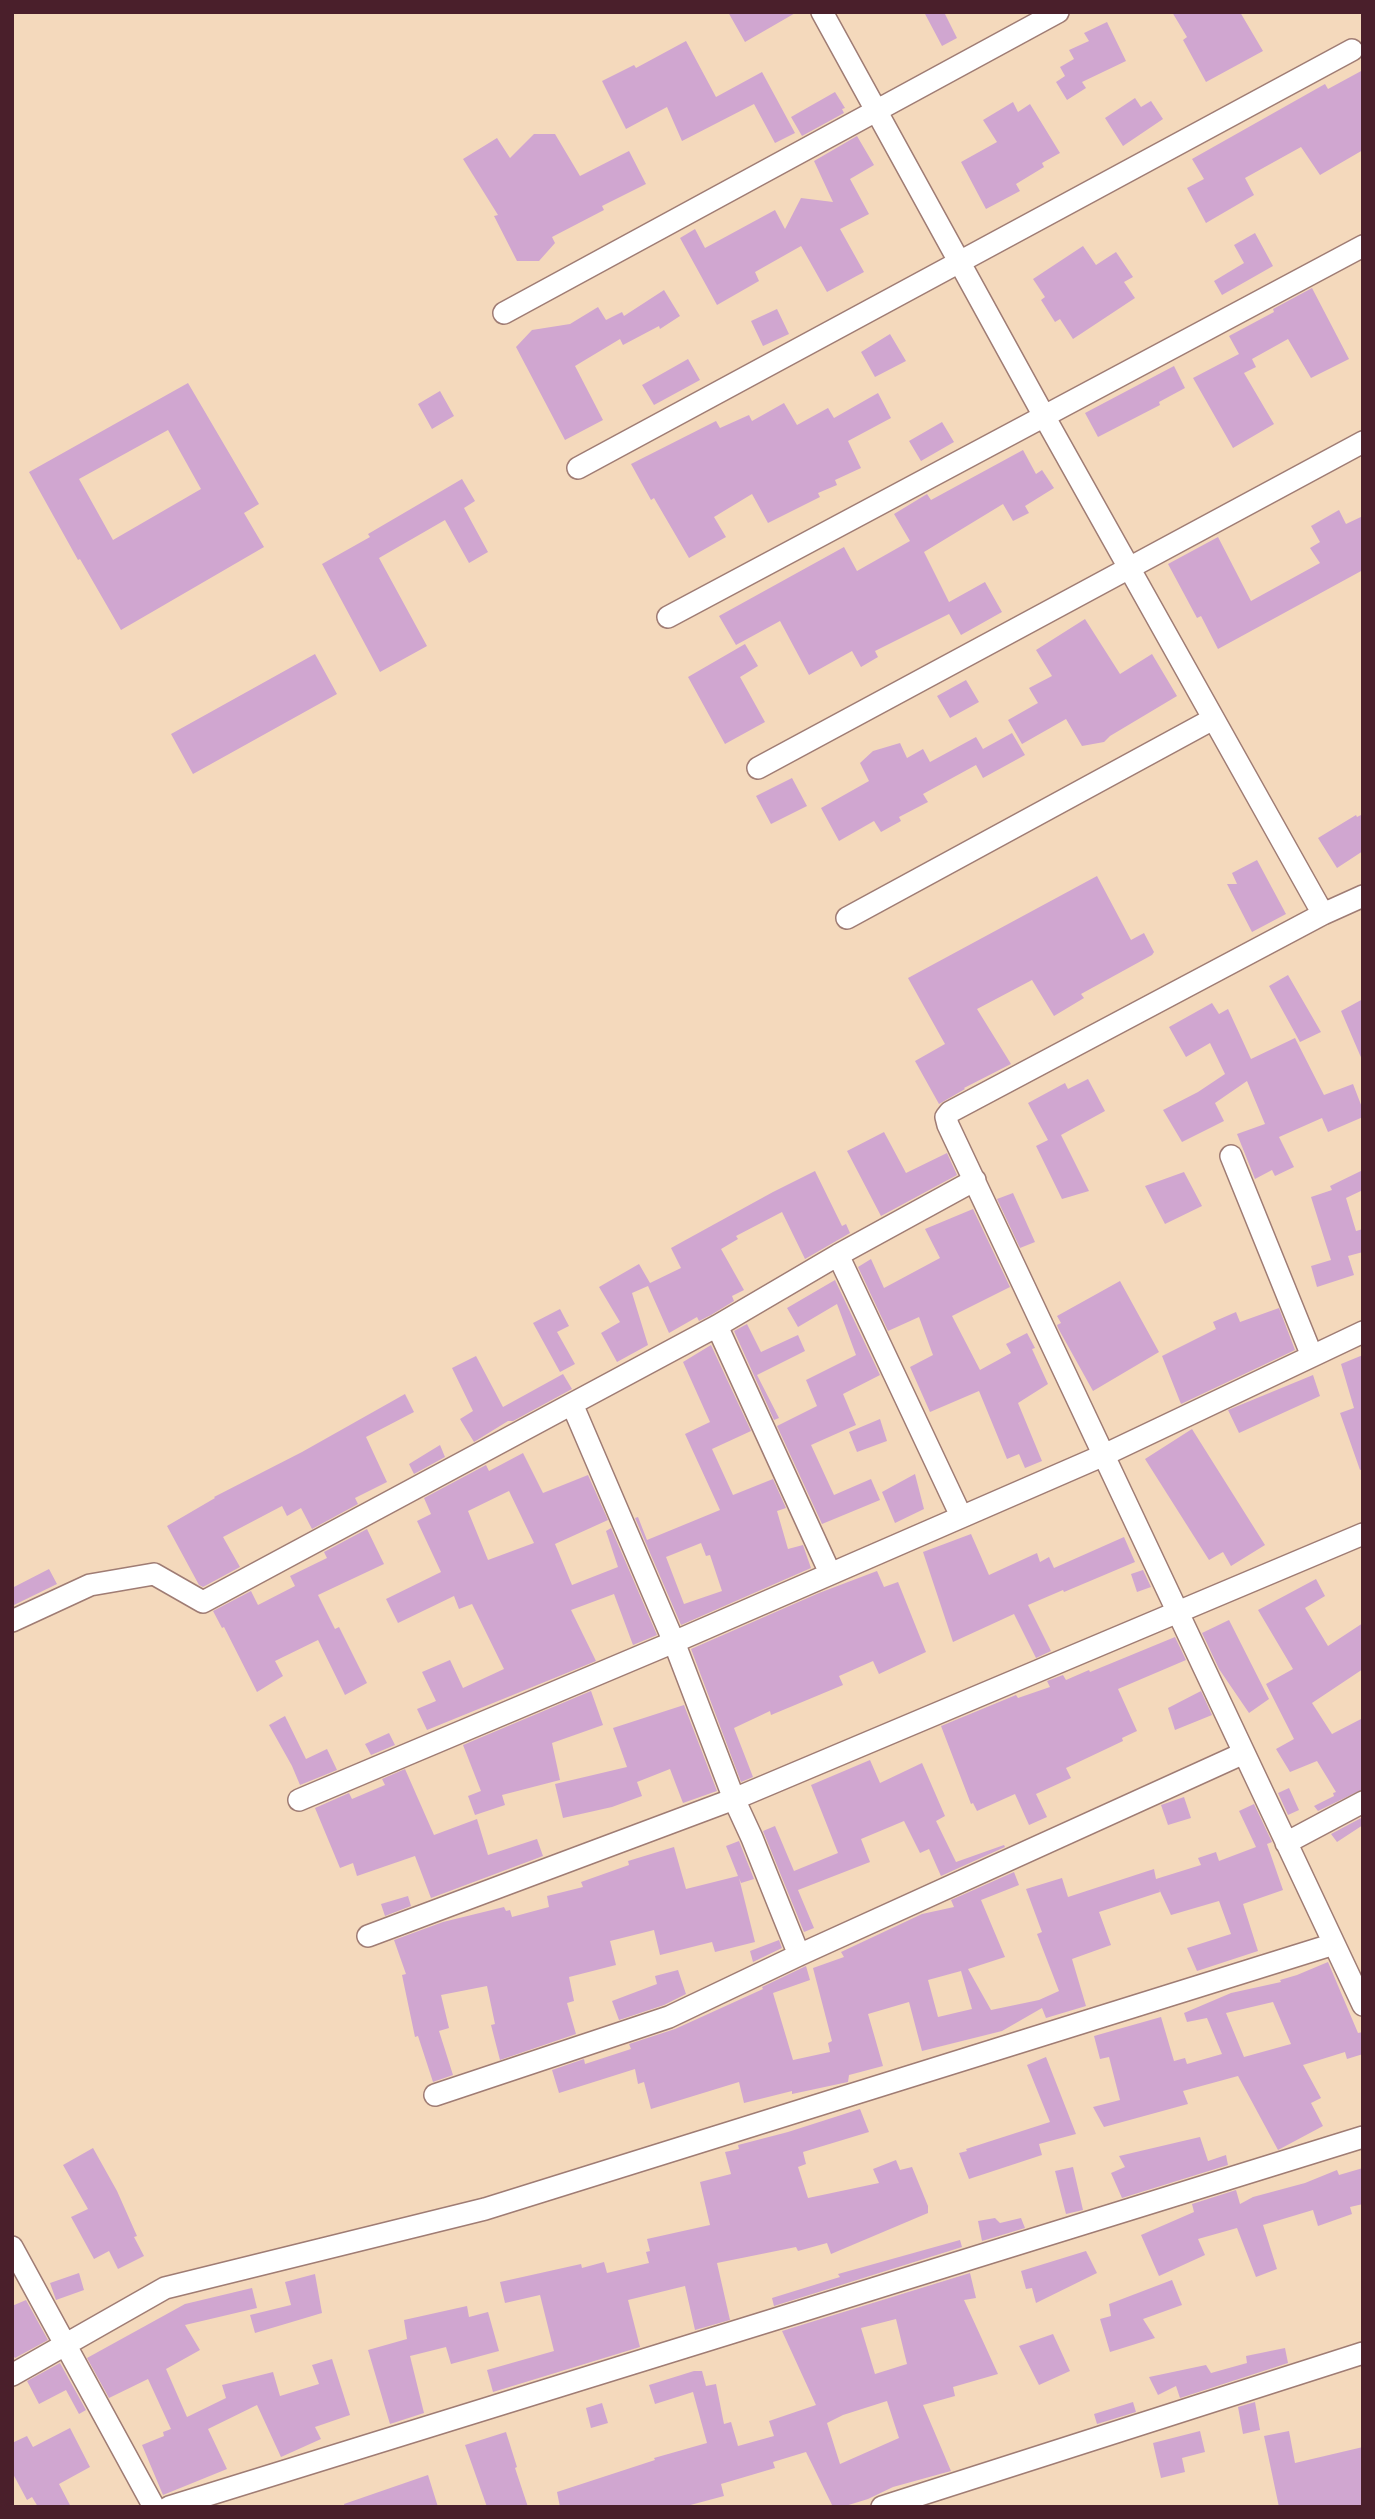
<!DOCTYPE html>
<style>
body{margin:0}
#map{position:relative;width:1375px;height:2519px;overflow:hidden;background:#f4d9bc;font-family:"Shantell Sans",sans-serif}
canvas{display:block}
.frame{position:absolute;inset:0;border:14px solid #4a1f2b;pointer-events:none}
</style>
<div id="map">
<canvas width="1375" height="2519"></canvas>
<div class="frame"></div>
</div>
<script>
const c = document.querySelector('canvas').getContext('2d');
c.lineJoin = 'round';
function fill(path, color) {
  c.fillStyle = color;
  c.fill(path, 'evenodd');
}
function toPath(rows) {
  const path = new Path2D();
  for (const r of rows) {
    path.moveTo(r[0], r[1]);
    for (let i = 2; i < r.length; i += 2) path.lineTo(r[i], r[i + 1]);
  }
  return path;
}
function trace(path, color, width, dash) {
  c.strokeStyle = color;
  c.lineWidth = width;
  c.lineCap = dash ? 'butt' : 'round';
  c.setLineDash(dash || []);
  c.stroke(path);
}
fill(toPath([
 [728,12,797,12,745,42],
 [924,12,944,12,957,38,942,46],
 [1172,12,1240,12,1263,51,1206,82,1183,40,1187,37],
 [1107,22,1126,61,1082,82,1086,88,1067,100,1056,82,1065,76,1060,67,1074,59,1069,50,1089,41,1084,33],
 [686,41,716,97,762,72,795,133,775,143,754,104,682,141,667,107,626,129,602,81,634,65,636,68],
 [1363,70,1363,150,1320,175,1301,147,1245,178,1254,195,1206,223,1187,188,1204,179,1192,159,1325,84,1328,89],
 [835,92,845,108,842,109,844,113,802,136,791,117],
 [1135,98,1141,107,1151,101,1163,119,1123,146,1105,118],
 [1013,102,1018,112,1030,104,1060,153,1042,163,1044,167,1016,184,1020,191,986,209,961,162,997,142,983,120],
 [534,134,555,134,580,176,629,151,646,184,602,206,604,210,552,237,555,243,539,261,517,261,494,216,498,215,463,159,497,138,510,158],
 [857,136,874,165,850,179,869,214,840,229,864,272,827,292,801,246,755,272,759,281,717,305,680,238,695,229,705,248,775,210,785,229,801,198,833,202,814,161],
 [1255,233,1273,266,1222,295,1214,281,1244,263,1234,245],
 [1083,246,1096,265,1116,252,1133,277,1124,282,1135,298,1073,339,1060,319,1055,322,1041,300,1045,297,1033,279],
 [1312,288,1349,359,1311,378,1288,339,1252,359,1256,367,1244,373,1274,424,1233,448,1193,378,1239,354,1229,336,1274,312,1273,309],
 [664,290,680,316,660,329,659,326,623,345,620,339,575,366,603,420,565,440,516,347,532,330,570,324,598,307,606,320,622,312,624,316],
 [777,309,789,334,763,346,751,321],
 [890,334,906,361,875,377,861,352],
 [688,359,700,380,654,405,642,385],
 [1174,366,1185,388,1159,402,1160,405,1098,437,1085,413],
 [188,383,259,504,244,513,264,547,121,630,80,559,78,560,29,472],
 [168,430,201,489,113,540,79,479],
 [440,391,454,416,432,429,418,404],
 [878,393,891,418,848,441,861,468,835,480,837,485,818,493,820,497,768,523,752,494,714,517,726,537,689,558,654,498,651,500,631,464,716,421,720,428,749,415,752,421,784,403,797,425,828,408,834,418],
 [942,422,954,442,921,461,909,441],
 [1023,450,1036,474,1042,470,1054,488,1025,506,1029,513,1013,521,1003,504,924,552,949,602,985,582,1002,612,961,635,949,614,875,651,878,657,861,667,852,651,809,675,780,621,736,645,719,616,844,547,857,571,910,541,894,514,927,494,931,500],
 [462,479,475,501,464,508,488,552,469,563,445,520,379,558,427,646,380,672,322,564,370,537,368,534],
 [1339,510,1346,524,1363,516,1363,570,1218,649,1201,616,1197,618,1168,564,1218,537,1251,601,1320,563,1310,548,1320,542,1311,526],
 [1085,619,1120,674,1152,654,1177,696,1110,736,1104,742,1082,746,1066,719,1022,744,1008,720,1038,703,1029,688,1052,676,1036,650],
 [745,644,758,666,740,677,765,722,725,744,688,677],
 [315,654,337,694,193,774,171,734],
 [966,680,979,702,950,718,937,696],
 [1012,733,1025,755,983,778,976,765,923,794,928,802,899,817,901,821,881,832,874,821,839,841,821,808,869,781,860,763,873,751,900,743,907,758,923,749,930,762,976,737,983,749],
 [792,778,807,806,771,824,756,796],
 [1363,814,1363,851,1337,868,1318,838,1356,815,1357,817],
 [1257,860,1286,914,1252,932,1227,884,1237,884,1232,873],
 [1097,876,1131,940,1144,933,1154,952,1152,955,1081,994,1084,998,1054,1016,1032,980,977,1009,1011,1064,964,1088,965,1089,939,1104,915,1061,945,1044,908,978],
 [1288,975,1321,1032,1300,1042,1269,986],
 [1363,999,1363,1062,1341,1011],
 [1212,1003,1219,1014,1228,1009,1251,1059,1295,1038,1324,1095,1353,1084,1363,1110,1363,1117,1328,1132,1322,1118,1279,1137,1294,1167,1275,1176,1272,1170,1255,1179,1237,1134,1265,1124,1247,1081,1215,1103,1224,1121,1182,1142,1163,1110,1198,1092,1225,1074,1210,1043,1186,1057,1169,1027],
 [1088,1079,1105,1111,1061,1135,1089,1191,1062,1199,1036,1146,1048,1140,1028,1103,1065,1083,1068,1089],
 [884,1132,906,1173,947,1153,957,1175,881,1216,847,1151],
 [1363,1170,1363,1190,1346,1198,1356,1231,1363,1229,1363,1252,1348,1256,1354,1275,1317,1287,1311,1266,1331,1260,1311,1197,1332,1190,1330,1186],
 [815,1171,842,1226,846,1224,850,1233,805,1259,782,1212,736,1236,738,1239,721,1249,744,1290,732,1296,734,1301,711,1315,699,1321,697,1317,669,1333,648,1286,632,1293,648,1345,617,1362,601,1333,620,1322,599,1287,639,1264,650,1283,681,1268,671,1248,773,1192],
 [1184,1172,1202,1206,1165,1224,1145,1186],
 [1013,1193,1035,1242,1020,1248,997,1199],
 [973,1209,1010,1287,952,1316,980,1370,1011,1353,1006,1344,1027,1333,1035,1348,1032,1349,1048,1384,1018,1403,1042,1461,1025,1468,1019,1454,1007,1459,979,1391,930,1412,910,1367,933,1355,919,1317,888,1331,858,1267,871,1259,884,1288,940,1258,925,1229],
 [835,1280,880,1375,843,1394,856,1425,811,1445,834,1495,871,1479,880,1500,822,1524,777,1426,817,1406,806,1380,856,1355,837,1304,798,1327,787,1308],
 [1120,1281,1159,1352,1093,1391,1058,1328,1057,1325,1061,1323,1057,1316],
 [1279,1308,1295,1350,1181,1404,1162,1356,1216,1329,1213,1322,1236,1312,1240,1322],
 [560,1309,569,1326,557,1332,575,1364,560,1372,533,1323],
 [747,1324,761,1352,798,1335,805,1351,757,1375,779,1418,774,1420,734,1331],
 [711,1345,751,1431,712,1449,733,1495,773,1479,786,1508,777,1511,788,1549,803,1545,811,1568,681,1625,635,1518,638,1517,647,1540,720,1510,685,1434,710,1422,683,1362],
 [701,1543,706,1556,710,1555,722,1591,684,1604,666,1557],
 [1363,1355,1363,1469,1360,1470,1340,1413,1354,1408,1341,1364],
 [476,1356,503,1407,563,1374,572,1389,513,1421,508,1421,474,1442,460,1419,473,1411,452,1368],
 [1313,1375,1320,1396,1239,1433,1228,1410],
 [405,1394,414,1412,366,1437,387,1482,355,1498,358,1504,312,1529,301,1508,287,1516,282,1506,223,1537,240,1567,203,1587,199,1585,167,1526,215,1498,214,1497,302,1452],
 [880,1419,887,1441,857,1452,849,1432],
 [1192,1429,1265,1545,1231,1566,1223,1552,1209,1560,1145,1459],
 [440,1445,445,1457,414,1474,409,1464],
 [523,1453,543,1493,588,1475,608,1520,555,1544,572,1585,618,1567,606,1531,611,1528,657,1635,633,1645,614,1594,571,1610,596,1661,427,1730,417,1709,436,1701,422,1672,450,1660,463,1688,504,1669,472,1604,459,1609,454,1596,398,1623,386,1599,441,1572,417,1521,431,1514,424,1498,486,1465,489,1471],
 [509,1491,534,1543,488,1560,468,1511],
 [915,1474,924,1509,895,1523,882,1492],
 [367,1529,384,1564,318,1595,335,1629,339,1627,367,1683,345,1695,318,1640,275,1661,283,1676,257,1692,224,1627,222,1628,213,1611,251,1591,258,1605,295,1586,290,1576,327,1558,324,1552],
 [971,1534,989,1575,1037,1553,1040,1562,1049,1557,1054,1568,1124,1537,1135,1562,1064,1592,1063,1590,1028,1605,1051,1651,1036,1658,1014,1614,953,1642,923,1552],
 [49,1569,57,1584,12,1606,12,1588],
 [1143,1570,1151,1587,1137,1592,1131,1574],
 [877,1571,884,1587,898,1582,926,1652,879,1674,873,1661,839,1676,843,1685,771,1715,770,1711,734,1728,753,1777,741,1782,691,1649,819,1593],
 [1316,1579,1325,1596,1305,1608,1328,1646,1363,1623,1363,1669,1312,1703,1332,1734,1363,1718,1363,1789,1318,1811,1314,1806,1334,1796,1333,1793,1336,1792,1317,1761,1290,1772,1276,1749,1294,1739,1266,1684,1293,1669,1258,1610],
 [1229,1620,1269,1699,1249,1713,1219,1669,1202,1633],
 [1175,1637,1186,1660,1118,1689,1137,1731,1122,1738,1123,1741,1066,1768,1071,1778,1036,1794,1047,1817,1029,1825,1015,1794,977,1811,973,1803,971,1804,941,1726,1016,1695,1018,1698,1050,1687,1047,1681,1063,1675,1066,1680,1089,1670,1090,1672],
 [591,1691,603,1725,552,1743,560,1780,502,1795,505,1805,475,1815,468,1796,481,1791,463,1745],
 [1201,1691,1212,1715,1175,1730,1168,1708],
 [684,1705,717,1791,683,1803,670,1769,637,1782,642,1796,612,1807,563,1818,555,1784,627,1767,613,1728],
 [285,1716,306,1759,327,1749,337,1770,300,1785,292,1766,269,1725],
 [389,1733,395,1745,371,1755,365,1744],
 [870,1760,880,1783,922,1763,945,1816,936,1821,956,1862,1004,1845,1005,1847,941,1876,929,1849,920,1853,904,1821,861,1839,870,1862,798,1890,814,1928,804,1932,763,1831,775,1826,794,1871,838,1853,811,1785],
 [405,1769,434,1835,477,1819,488,1855,537,1839,543,1856,431,1898,415,1856,357,1876,353,1863,340,1868,315,1808,349,1793,352,1799,385,1785,382,1779],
 [1289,1788,1299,1810,1288,1815,1278,1793],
 [1184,1797,1191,1818,1168,1825,1161,1805],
 [1254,1804,1272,1842,1267,1844,1283,1890,1243,1904,1258,1951,1197,1971,1187,1948,1231,1934,1219,1901,1171,1915,1159,1889,1160,1892,1099,1912,1111,1945,1072,1959,1086,2006,1046,2018,1042,2008,1002,2031,922,2051,909,2002,868,2014,883,2066,849,2075,848,2082,792,2094,792,2091,744,2103,739,2082,651,2109,644,2082,638,2084,635,2069,559,2093,552,2070,584,2059,585,2064,631,2049,629,2044,675,2029,763,1989,762,1987,806,1966,810,1980,773,1993,793,2060,830,2052,828,2043,832,2041,813,1968,844,1957,841,1952,922,1914,954,1907,951,1900,1014,1872,1019,1885,981,1900,1005,1957,968,1969,991,2010,1039,2000,1059,1991,1037,1934,1042,1932,1026,1889,1062,1878,1068,1897,1154,1869,1156,1879,1201,1865,1198,1858,1216,1852,1219,1861,1256,1847,1239,1811],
 [961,1971,972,2009,938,2017,928,1980],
 [1363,1817,1363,1825,1337,1842,1331,1834],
 [739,1841,754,1879,741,1883,739,1878,755,1942,715,1952,712,1942,660,1955,654,1930,610,1941,616,1965,569,1977,574,2001,567,2003,576,2034,500,2060,491,2025,495,2024,487,1986,441,1995,449,2028,439,2031,453,2075,433,2082,418,2036,415,2037,402,1975,406,1974,394,1940,443,1922,504,1907,506,1911,510,1910,512,1917,549,1907,547,1896,583,1887,581,1882,629,1865,628,1861,674,1847,686,1889,738,1876,726,1846],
 [408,1896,411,1906,385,1916,381,1904],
 [779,1940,782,1948,753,1962,750,1951],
 [1328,1962,1358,2033,1363,2032,1363,2054,1347,2059,1345,2052,1303,2065,1321,2098,1311,2103,1323,2126,1278,2150,1238,2076,1183,2091,1188,2104,1104,2127,1093,2107,1120,2100,1109,2057,1100,2059,1094,2036,1161,2017,1174,2061,1185,2058,1187,2064,1222,2054,1207,2018,1187,2022,1184,2013,1231,1993,1281,1982,1280,1980,1297,1975],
 [1273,2002,1291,2044,1244,2057,1226,2013],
 [678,1970,686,1994,664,2005,619,2020,612,2001,657,1984,655,1976],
 [1046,2057,1076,2134,1039,2144,1042,2155,969,2179,959,2153,967,2151,966,2149,1050,2122,1027,2065],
 [860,2109,869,2132,803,2152,806,2164,798,2167,808,2198,879,2183,873,2169,896,2160,900,2170,912,2167,928,2206,928,2213,831,2254,827,2243,798,2251,796,2247,717,2263,730,2320,695,2330,685,2286,628,2300,640,2347,493,2392,487,2370,554,2351,540,2295,505,2303,500,2282,581,2264,582,2268,604,2262,607,2273,649,2263,646,2252,650,2251,647,2239,710,2225,700,2182,731,2174,725,2152,739,2149,738,2145,788,2132],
 [1200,2137,1208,2161,1226,2155,1228,2165,1122,2198,1111,2173,1125,2167,1119,2156],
 [93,2148,117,2191,137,2236,134,2237,144,2256,118,2269,109,2251,94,2259,71,2217,88,2209,63,2165],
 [1073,2167,1083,2210,1066,2214,1055,2171],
 [1363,2168,1363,2204,1350,2207,1352,2214,1318,2226,1313,2210,1263,2225,1277,2269,1256,2277,1237,2228,1198,2239,1205,2255,1159,2276,1141,2235,1194,2212,1192,2204,1236,2190,1240,2204,1253,2197,1305,2183,1337,2170,1339,2175],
 [995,2218,1000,2223,1021,2218,1025,2228,982,2241,978,2221],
 [960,2240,962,2247,774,2306,772,2298,840,2277,838,2274],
 [1086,2251,1097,2273,1036,2303,1032,2288,1026,2289,1021,2271],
 [79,2273,84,2290,56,2300,50,2283],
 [970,2273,976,2298,964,2300,998,2374,953,2387,955,2396,923,2405,951,2471,893,2487,868,2499,842,2507,833,2507,806,2452,773,2462,775,2468,721,2484,724,2496,683,2507,560,2507,557,2492,655,2460,654,2458,707,2443,693,2392,655,2404,649,2385,694,2371,702,2371,706,2386,716,2384,724,2424,731,2422,738,2446,774,2436,769,2421,816,2405,782,2331],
 [896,2319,907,2364,875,2374,861,2328],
 [887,2401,899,2438,840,2464,827,2423,843,2415],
 [315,2274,322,2313,255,2333,250,2315,291,2305,285,2282],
 [1172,2280,1182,2305,1143,2319,1155,2338,1110,2352,1100,2319,1111,2316,1109,2304],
 [252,2288,257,2308,185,2325,200,2350,166,2369,187,2417,226,2398,222,2385,273,2372,280,2396,319,2384,312,2365,332,2359,350,2415,315,2427,321,2439,281,2457,257,2405,208,2429,227,2469,163,2495,142,2445,164,2436,163,2432,171,2429,148,2379,109,2398,87,2358,185,2304],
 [26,2300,48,2340,15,2358,12,2354,12,2306],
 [467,2306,469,2317,488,2312,499,2351,451,2364,446,2347,410,2356,424,2413,390,2424,368,2350,407,2339,404,2320],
 [1053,2334,1070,2371,1039,2385,1019,2346],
 [1285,2348,1288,2363,1180,2398,1176,2386,1158,2395,1149,2377,1206,2365,1211,2373,1247,2363,1246,2356],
 [60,2363,86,2410,79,2414,66,2390,39,2404,27,2381],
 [1133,2402,1136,2412,1097,2424,1094,2414],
 [1255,2402,1260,2430,1243,2434,1238,2407],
 [602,2403,608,2423,591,2428,586,2408],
 [70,2428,90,2467,59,2484,71,2507,38,2507,32,2497,27,2500,12,2472,12,2443,27,2436,33,2447],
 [1200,2431,1205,2452,1182,2458,1185,2472,1161,2478,1153,2443],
 [1289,2431,1295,2463,1363,2447,1363,2507,1279,2507,1264,2436],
 [506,2432,517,2467,515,2468,528,2507,487,2507,465,2445],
 [428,2475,438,2507,345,2507,344,2504]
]), '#d0a6d0');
const minor = toPath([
 [822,12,1044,416,1323,914],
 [504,313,1058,12],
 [578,468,1352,50],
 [668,617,1363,246],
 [758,768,1363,442],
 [1363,896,1323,914,950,1112,946,1117,948,1125,1363,2005],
 [847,918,1213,719],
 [1231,1156,1312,1356],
 [838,1255,961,1516],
 [717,1326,830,1573],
 [572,1404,674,1642,734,1799,752,1838,799,1955],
 [12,1621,90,1585,154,1574,203,1602,717,1326,838,1255,975,1180],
 [299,1800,674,1642,1104,1455,1363,1332],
 [1286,1843,1363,1802],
 [368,1936,734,1799,1363,1534],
 [435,2095,669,2017,799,1955,1244,1753],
 [12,2247,154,2507],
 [12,2375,165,2288,485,2209,1334,1944],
 [169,2507,1363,2137],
 [882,2507,1363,2353]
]);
trace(minor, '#9f7c74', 24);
trace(minor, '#fff', 21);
</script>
